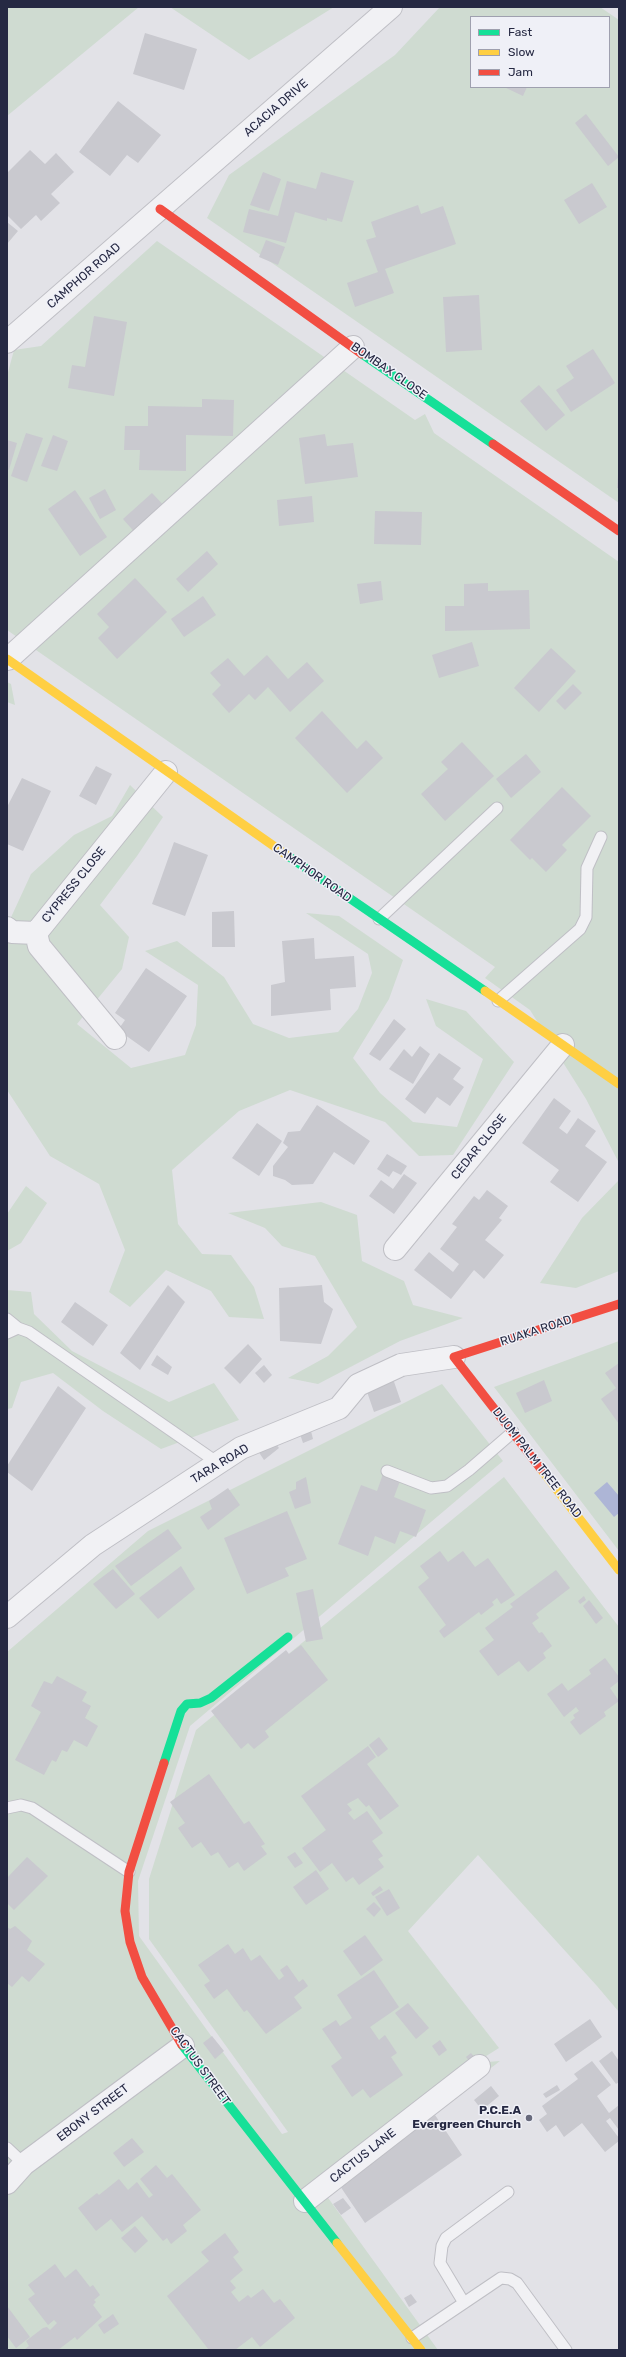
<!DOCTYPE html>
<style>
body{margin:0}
#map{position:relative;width:626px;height:2357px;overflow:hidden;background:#e2e2e7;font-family:Rubik,sans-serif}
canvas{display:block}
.frame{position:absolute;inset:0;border:8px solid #262943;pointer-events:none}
.legend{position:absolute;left:470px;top:16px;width:140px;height:72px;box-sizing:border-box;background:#eff0f7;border:1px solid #9fa0af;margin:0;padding:5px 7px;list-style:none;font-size:12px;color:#262943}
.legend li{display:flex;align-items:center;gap:8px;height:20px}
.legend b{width:20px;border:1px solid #9fa0af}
</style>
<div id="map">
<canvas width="626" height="2357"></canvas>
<div class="frame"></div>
<ul class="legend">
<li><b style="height:5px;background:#16e098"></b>Fast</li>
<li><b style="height:5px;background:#ffcf43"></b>Slow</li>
<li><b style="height:5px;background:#f24e42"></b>Jam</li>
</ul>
</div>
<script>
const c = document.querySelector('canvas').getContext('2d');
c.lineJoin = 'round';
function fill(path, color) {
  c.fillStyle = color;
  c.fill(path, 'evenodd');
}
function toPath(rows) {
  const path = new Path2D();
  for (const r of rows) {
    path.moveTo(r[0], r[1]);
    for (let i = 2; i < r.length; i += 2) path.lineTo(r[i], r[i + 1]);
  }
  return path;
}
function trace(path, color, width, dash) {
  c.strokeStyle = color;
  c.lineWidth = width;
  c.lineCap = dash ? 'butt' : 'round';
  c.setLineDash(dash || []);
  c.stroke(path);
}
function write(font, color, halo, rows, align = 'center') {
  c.font = font + ' Rubik,sans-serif';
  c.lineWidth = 3;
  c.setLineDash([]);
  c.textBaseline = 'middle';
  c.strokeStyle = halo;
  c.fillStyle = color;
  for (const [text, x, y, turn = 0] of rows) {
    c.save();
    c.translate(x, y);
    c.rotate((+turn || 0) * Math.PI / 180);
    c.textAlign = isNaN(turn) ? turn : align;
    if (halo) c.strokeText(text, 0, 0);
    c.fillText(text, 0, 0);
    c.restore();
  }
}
fill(toPath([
 [7,7,139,7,7,116],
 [170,7,334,7,249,60],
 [440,7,600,7,619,20,619,503,207,218,229,175,395,55],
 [471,17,609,17,609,87,471,87],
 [157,241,415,420,425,414,434,433,619,562,619,1163,586,1099,530,1010,485,978,495,967,7,630,7,376,14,350,41,346],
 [7,682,11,684,15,705,7,702],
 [130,785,163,817,137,856,100,905,129,937,122,969,77,1024,131,1068,185,1055,196,1025,198,985,145,951,177,941,224,977,253,1024,289,1038,338,1032,358,1009,372,973,368,954,306,913,339,916,403,960,389,999,353,1058,380,1093,413,1122,457,1127,483,1059,436,1026,426,999,466,1011,514,1062,453,1155,419,1156,385,1122,290,1090,239,1111,172,1170,178,1224,202,1254,231,1255,254,1287,264,1319,229,1317,211,1291,166,1270,130,1307,109,1292,125,1250,99,1184,50,1156,7,1090,7,926,31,874,74,835,112,816],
 [619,1180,619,1271,576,1288,540,1283,582,1218],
 [26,1186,47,1203,21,1243,7,1251,7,1214],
 [321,1202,357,1215,362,1261,404,1281,413,1305,463,1318,400,1341,318,1384,288,1378,328,1356,357,1327,315,1256,282,1246,265,1228,228,1213],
 [7,1290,31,1292,34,1314,72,1351,169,1402,214,1383,239,1420,161,1449,103,1411,53,1373,21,1382,12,1408,7,1409],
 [619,1341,619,1551,494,1387],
 [442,1384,503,1461,190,1726,138,1881,139,1936,282,2134,288,2132,149,1939,149,1879,196,1730,504,1477,619,1627,619,2012,597,1986,478,1855,408,1931,499,2048,475,2063,500,2061,326,2195,438,2350,7,2350,7,1652,148,1531]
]), '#cfdbd1');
fill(toPath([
 [607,1482,619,1496,619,1513,614,1517,594,1493]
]), '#adb5d6');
fill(toPath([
 [145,33,197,49,184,90,133,74],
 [504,87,527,87,523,96],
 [118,101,161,135,138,163,127,155,110,176,79,152],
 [586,114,619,157,608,166,575,123],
 [30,150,45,164,56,153,74,172,51,194,60,203,41,221,36,215,21,229,7,215,7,173],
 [263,172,281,179,269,211,250,205],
 [321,172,354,181,342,222,327,218,327,221,295,212,286,243,243,232,249,209,278,216,287,181,316,189],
 [592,183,607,207,579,224,564,200],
 [418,205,421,214,443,206,456,244,385,269,394,293,355,307,347,283,378,272,366,240,376,237,371,222],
 [7,222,18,231,7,244],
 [266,240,285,247,278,265,259,257],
 [479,295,482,350,446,352,443,297],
 [94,316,127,322,114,396,68,388,72,365,85,367],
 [593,349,615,383,571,412,556,390,574,378,566,366],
 [539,385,565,415,546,431,520,401],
 [202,399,234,400,233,436,186,435,186,471,139,470,140,450,124,450,125,426,148,426,148,406,202,407],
 [26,433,43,438,27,482,11,476],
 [325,434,327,446,353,443,358,477,305,484,299,438],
 [53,435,68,441,57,471,41,466],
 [7,440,17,443,9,470,7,469],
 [618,475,619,475,619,488,617,488],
 [105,489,116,510,100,519,89,498],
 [75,490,107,537,80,556,48,509],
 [152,493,168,510,138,536,123,519],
 [312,496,314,522,279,526,277,500],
 [375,511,422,512,421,545,374,544],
 [207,551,218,564,188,592,176,579],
 [135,578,167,612,117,659,98,638,109,627,97,614],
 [381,581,383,600,360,604,357,584],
 [488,583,488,591,529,590,530,629,445,631,445,606,464,606,464,584],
 [203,596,216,615,184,637,171,619],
 [472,642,479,666,439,678,432,655],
 [551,648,576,671,539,712,514,688],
 [267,655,288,679,307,662,324,681,290,712,268,687,255,700,249,694,229,713,212,694,221,685,210,673,228,658,244,676],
 [573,684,582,693,565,710,556,701],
 [322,711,357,749,366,740,383,758,347,793,295,738],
 [462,742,494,776,445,821,421,794,448,769,441,762],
 [526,754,541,772,511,798,496,779],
 [96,766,112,774,96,805,79,796],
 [22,778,51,791,23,851,7,844,7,807],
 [562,787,591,816,562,845,567,850,546,872,532,858,530,860,510,840],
 [174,842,208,855,185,916,152,904],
 [234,911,235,947,212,947,212,912],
 [314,938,315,959,354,956,356,987,330,989,331,1010,271,1016,271,985,285,982,282,941],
 [146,968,187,996,149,1052,118,1030,125,1020,115,1013],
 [394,1019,406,1029,380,1061,369,1054],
 [420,1046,430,1054,413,1084,389,1069,404,1049,412,1057],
 [439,1053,461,1068,453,1079,464,1087,450,1106,437,1097,425,1114,405,1099],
 [554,1098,571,1111,559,1128,567,1134,578,1118,596,1131,585,1146,607,1162,578,1202,550,1182,559,1170,522,1143],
 [317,1105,370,1141,354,1165,334,1152,313,1184,292,1185,285,1180,273,1176,273,1166,288,1147,283,1143,288,1132,300,1131],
 [257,1123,282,1141,259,1176,232,1158],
 [387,1154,407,1166,401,1175,393,1171,389,1177,377,1169],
 [404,1174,417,1183,394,1214,369,1196,381,1180,393,1189],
 [487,1190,508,1206,499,1218,502,1220,485,1240,504,1255,484,1279,474,1270,451,1299,414,1270,429,1252,453,1272,459,1264,440,1249,457,1227,452,1224,474,1196,479,1200],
 [168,1285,185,1302,140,1370,120,1353],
 [322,1285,324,1302,333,1309,321,1344,280,1341,279,1288],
 [75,1302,108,1325,93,1346,61,1322],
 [248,1344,262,1359,240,1384,224,1368],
 [157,1355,172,1367,168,1375,151,1365],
 [619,1363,619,1424,601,1399,616,1388,605,1373],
 [264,1365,272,1375,264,1383,255,1373],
 [391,1373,401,1402,374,1412,364,1383],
 [544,1380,552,1401,525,1413,516,1393],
 [58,1386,86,1408,32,1491,7,1472,7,1466],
 [299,1431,311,1431,313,1439,303,1443],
 [273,1440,279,1448,264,1460,258,1451],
 [383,1474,400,1481,394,1497,426,1510,416,1537,400,1531,395,1544,375,1536,368,1556,338,1544,361,1485,377,1491],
 [306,1477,311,1503,295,1509,289,1492,296,1489,296,1482],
 [228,1488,240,1505,208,1530,200,1517,212,1509,209,1501],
 [287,1511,307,1559,285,1568,289,1576,247,1594,224,1538],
 [168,1529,182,1548,131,1586,115,1566],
 [440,1551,448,1562,463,1551,475,1567,488,1558,515,1595,501,1604,497,1598,492,1602,494,1605,481,1615,479,1612,444,1638,439,1631,446,1625,418,1587,429,1578,420,1566],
 [181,1566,195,1589,158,1619,139,1598],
 [113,1569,135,1594,116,1609,93,1584],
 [556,1570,570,1588,536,1614,539,1618,532,1623,539,1633,542,1632,552,1646,543,1653,546,1658,528,1672,519,1661,498,1676,479,1651,494,1640,485,1628,513,1607,510,1604],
 [313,1589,323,1639,306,1642,296,1593],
 [584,1596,586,1600,580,1604,578,1601],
 [589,1600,603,1618,596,1624,583,1606],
 [301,1645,328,1680,265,1731,269,1737,254,1749,248,1743,241,1749,211,1711,286,1650,289,1654],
 [605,1658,619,1677,619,1681,610,1688,619,1701,604,1712,606,1716,580,1735,570,1722,575,1718,573,1715,579,1711,576,1707,564,1717,547,1694,562,1683,568,1691,591,1674,589,1670],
 [57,1676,87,1692,82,1701,91,1706,85,1718,98,1726,87,1747,74,1740,67,1752,62,1750,56,1762,52,1760,44,1775,15,1760,41,1712,31,1706,44,1681,52,1684],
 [379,1737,388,1749,378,1757,369,1745],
 [368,1746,376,1757,367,1764,399,1806,380,1820,369,1805,366,1807,358,1798,347,1804,352,1810,348,1813,354,1820,367,1811,383,1833,372,1841,383,1856,378,1859,384,1867,359,1885,353,1877,346,1882,332,1863,320,1872,302,1848,326,1830,301,1796],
 [209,1774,244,1824,249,1821,265,1844,261,1846,267,1854,244,1871,238,1862,229,1868,218,1852,211,1856,201,1842,192,1848,178,1828,185,1823,170,1802],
 [295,1852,303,1863,295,1868,287,1857],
 [27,1857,48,1876,14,1910,7,1903,7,1878],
 [316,1870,329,1889,306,1905,293,1887],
 [380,1886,383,1890,373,1896,371,1893],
 [389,1889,400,1908,387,1916,375,1897],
 [374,1902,381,1909,374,1917,366,1909],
 [15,1926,32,1941,27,1950,45,1964,29,1982,22,1976,12,1987,7,1983,7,1927,10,1929],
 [365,1935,383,1960,361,1976,343,1951],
 [228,1944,235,1954,243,1948,251,1961,260,1955,279,1980,284,1976,280,1970,287,1965,299,1982,303,1979,308,1986,294,1997,302,2008,266,2034,247,2010,244,2012,227,1989,214,1999,204,1985,210,1981,198,1965],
 [374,1970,399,2007,370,2027,379,2040,385,2035,397,2053,391,2057,403,2075,370,2098,363,2089,352,2097,331,2066,342,2058,322,2029,336,2020,340,2026,352,2018,337,1995],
 [408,2003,429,2028,416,2039,395,2013],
 [590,2019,602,2037,566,2062,554,2044],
 [212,2036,224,2051,215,2059,203,2043],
 [440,2040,447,2050,439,2056,432,2046],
 [612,2051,619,2061,619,2082,616,2084,599,2061],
 [471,2053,476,2059,471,2063,466,2057],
 [592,2061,611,2085,597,2096,609,2113,619,2105,619,2130,610,2118,606,2121,619,2138,619,2141,605,2152,582,2123,564,2137,556,2125,547,2132,539,2120,547,2114,542,2106,578,2079,574,2074],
 [557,2085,560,2090,546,2098,543,2094],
 [491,2086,499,2096,482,2110,474,2100],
 [435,2115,462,2155,365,2223,338,2183],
 [132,2138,144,2152,124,2167,113,2153],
 [156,2165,167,2178,172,2174,201,2210,183,2225,187,2231,171,2244,167,2238,163,2241,142,2216,122,2232,111,2219,96,2231,78,2208,97,2193,99,2195,119,2179,128,2190,137,2182,149,2198,153,2195,140,2179],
 [343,2198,351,2208,341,2215,333,2204],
 [135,2226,148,2241,135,2253,121,2238],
 [225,2233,239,2252,233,2257,243,2270,230,2281,236,2288,231,2292,239,2302,248,2295,251,2298,263,2289,274,2303,280,2299,295,2318,260,2347,252,2337,235,2350,209,2350,167,2296,209,2261,201,2252],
 [55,2264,65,2278,76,2269,90,2287,93,2285,100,2295,94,2300,96,2302,93,2305,102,2317,77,2340,75,2337,58,2350,24,2350,29,2346,26,2341,43,2328,47,2327,50,2330,57,2323,54,2320,48,2325,28,2299,35,2294,28,2285],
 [411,2294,417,2302,409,2307,404,2298],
 [7,2306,30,2337,16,2348,7,2336],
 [113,2314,119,2324,104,2334,98,2325]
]), '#c9c9cf');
const lane = toPath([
 [379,919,497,808],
 [498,1001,580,929,586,917,587,868,601,837],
 [7,1319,18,1328],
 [7,1333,18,1328,29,1332,218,1463],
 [387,1471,431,1488,447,1486,469,1470,513,1432],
 [7,1808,21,1805,32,1808,129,1872],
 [7,2148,24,2164],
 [464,2303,440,2263,442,2246,446,2238,508,2192],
 [412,2338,501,2278,510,2279,517,2283,566,2350]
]);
const street = toPath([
 [7,342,391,7],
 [8,659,353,347],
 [7,928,12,932,36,933],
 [115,1038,39,946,36,933,166,772],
 [395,1249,563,1045],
 [7,1617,93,1545,241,1448,339,1408,358,1385,401,1365,454,1357],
 [7,2183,24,2164,183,2046],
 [305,2201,479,2066]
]);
trace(lane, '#bfbfc5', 13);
trace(street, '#bfbfc5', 24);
trace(lane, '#f1f1f4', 11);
trace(street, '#f1f1f4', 22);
trace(toPath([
 [362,354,493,444],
 [288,856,485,991],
 [164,1763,181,1711,187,1704,200,1703,211,1698,288,1637],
 [182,2045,337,2243]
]), '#16e098', 9);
trace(toPath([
 [7,659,288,856],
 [485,991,619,1084],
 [541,1469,619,1570],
 [337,2243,421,2350]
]), '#ffcf43', 9);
trace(toPath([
 [160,209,362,354],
 [493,444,619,531],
 [541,1469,454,1357,619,1304],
 [164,1763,129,1872,125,1911,130,1942,142,1977,182,2045]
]), '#f24e42', 9);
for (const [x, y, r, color] of [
 [529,2118,4,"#686a7c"]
]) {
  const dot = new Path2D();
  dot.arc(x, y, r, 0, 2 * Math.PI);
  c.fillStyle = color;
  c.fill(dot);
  trace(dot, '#eff0f7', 1.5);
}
write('12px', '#262943', '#eff0f7', [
 ["ACACIA DRIVE",276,108,-41],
 ["CAMPHOR ROAD",84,276,-41],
 ["BOMBAX CLOSE",389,371,35],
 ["CAMPHOR ROAD",312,873,35],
 ["CYPRESS CLOSE",74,885,-51],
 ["CEDAR CLOSE",479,1147,-51],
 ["RUAKA ROAD",536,1331,-18],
 ["DUOM PALM TREE ROAD",537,1463,52],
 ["TARA ROAD",220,1464,-31],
 ["CACTUS STREET",200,2066,54],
 ["EBONY STREET",93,2113,-37],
 ["CACTUS LANE",363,2156,-38]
]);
write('bold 12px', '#262943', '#eff0f7', [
 ["P.C.E.A",521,2111],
 ["Evergreen Church",521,2125]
], 'right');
</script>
